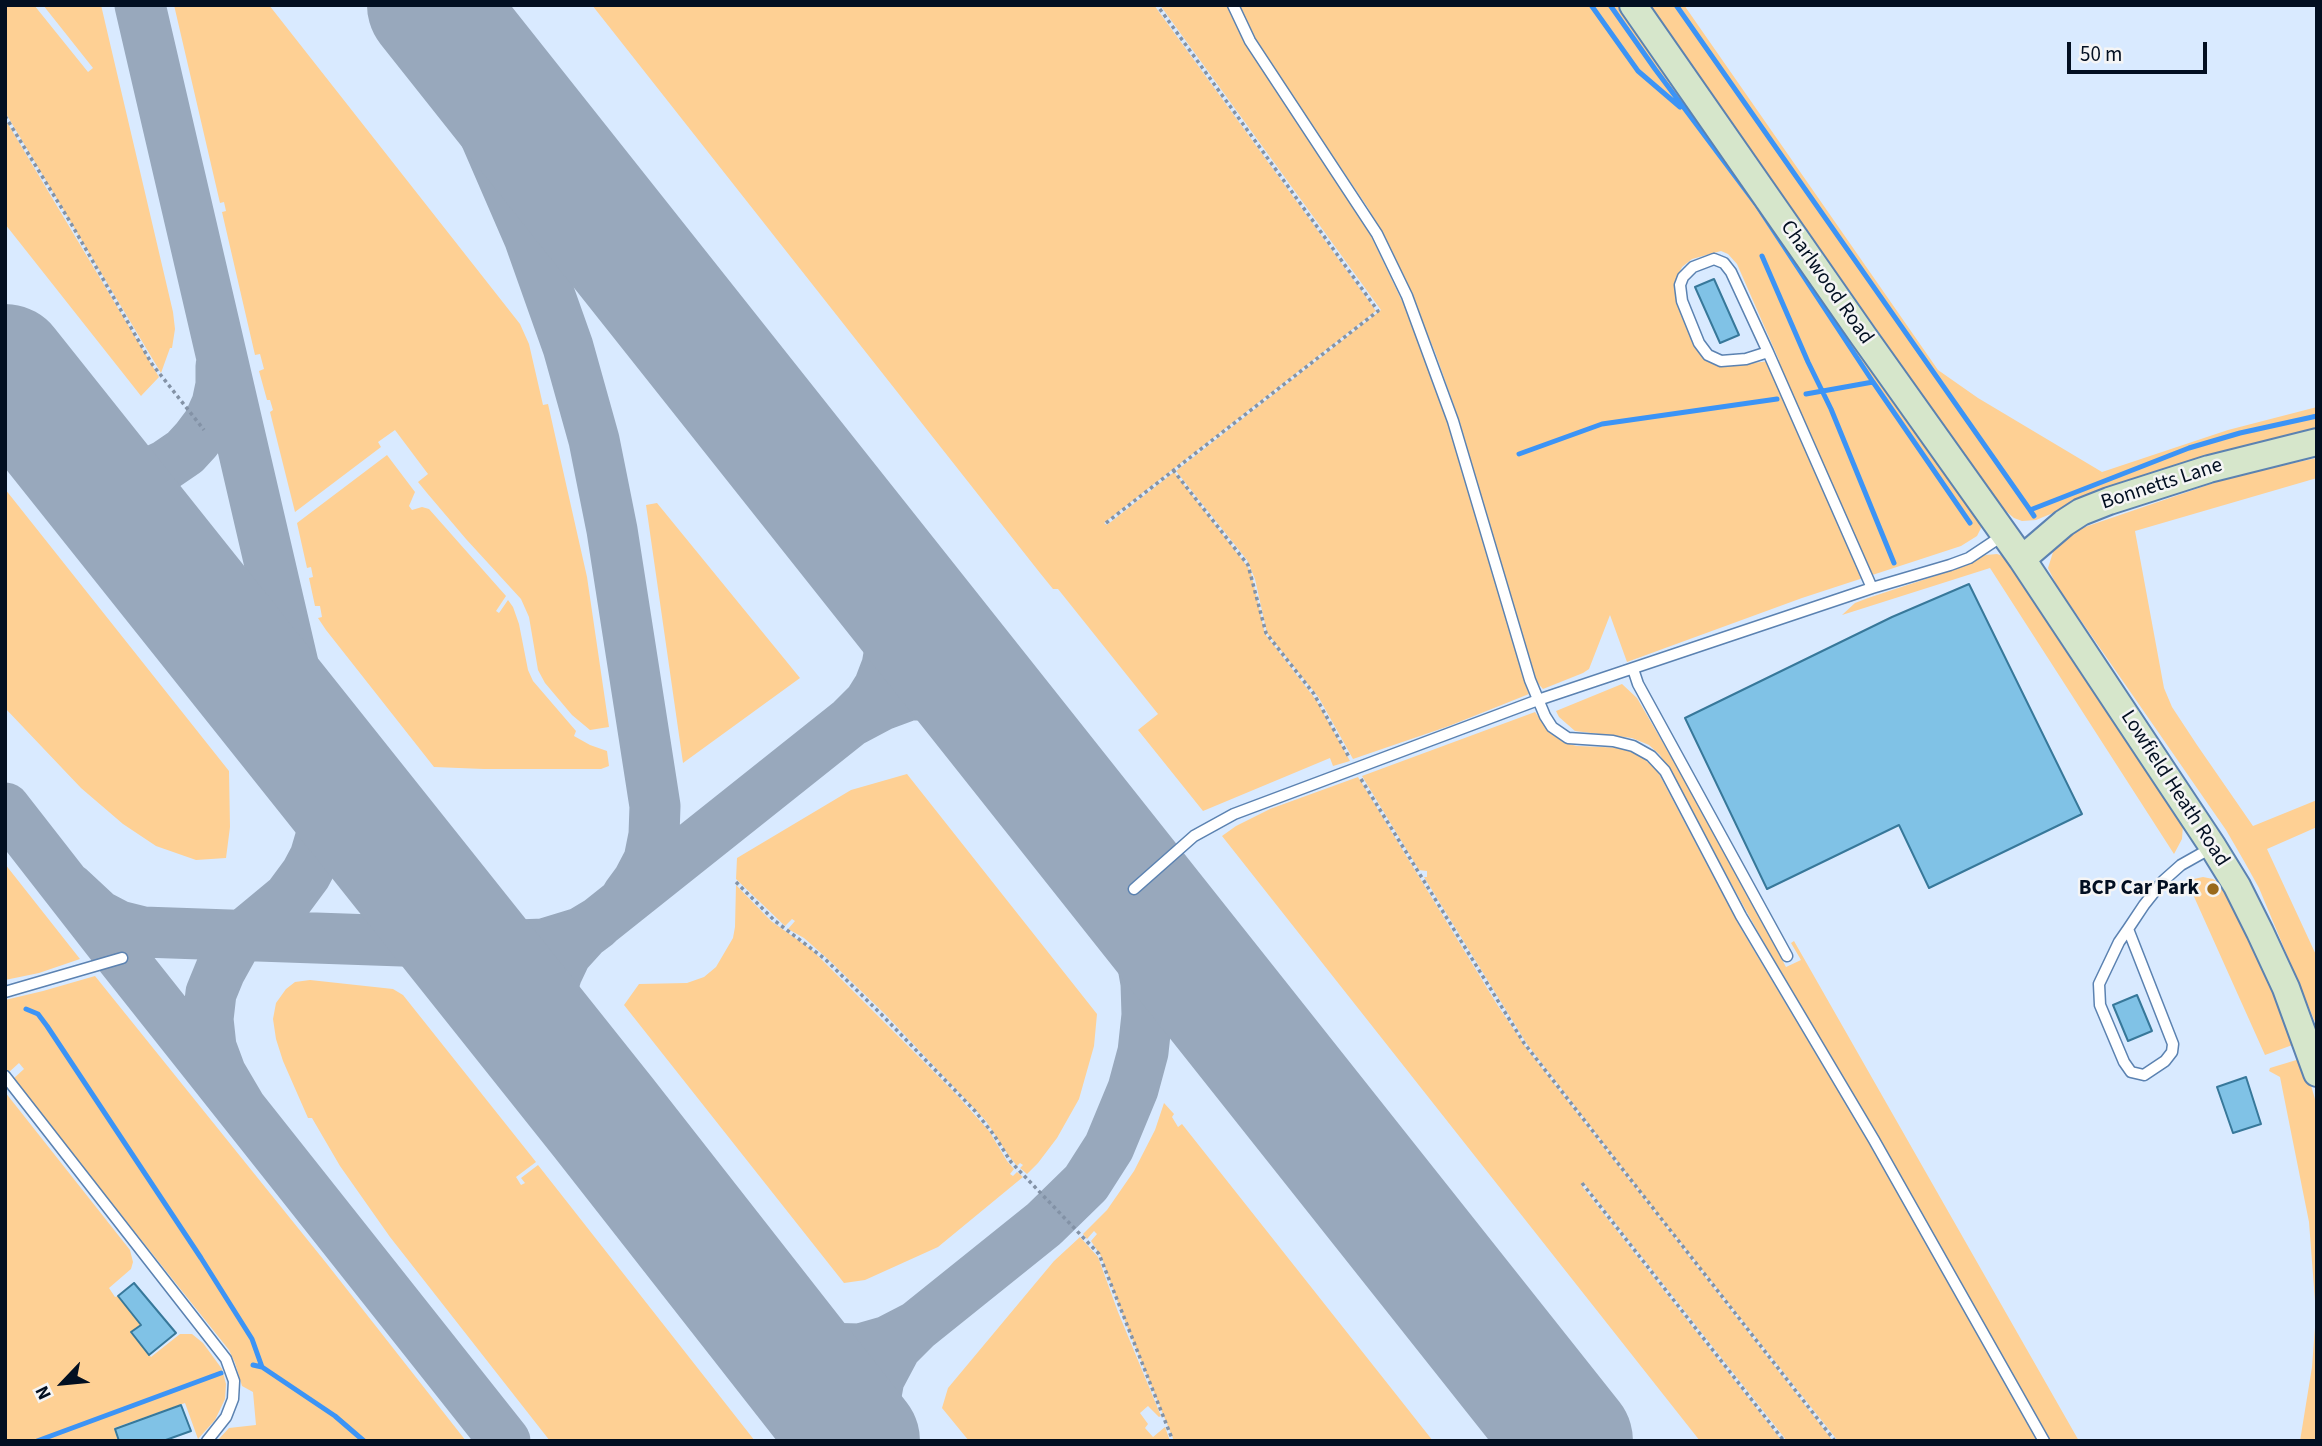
<!DOCTYPE html>
<style>
body{margin:0}
#map{position:relative;width:2322px;height:1446px;overflow:hidden;background:#d9eaff;font-family:"Source Sans 3",sans-serif}
canvas{display:block}
.frame{position:absolute;inset:0;border:7px solid #020f21;pointer-events:none}
.north{position:absolute;left:28px;top:1348px;width:70px;height:70px;-webkit-text-stroke:5px #f5f5f5;paint-order:stroke;rotate:244deg;font-size:19px;font-weight:700;line-height:28px;text-align:center;color:#020f21}
.north::after{content:'';display:block;margin:auto;width:24px;height:32px;background:#020f21;clip-path:polygon(50% 0,100% 100%,50% 72%,0 100%)}
.scale{position:absolute;left:2067px;top:42px;width:140px;height:32px;box-sizing:border-box;border:4px solid #020f21;border-top:0;padding-left:9px;font-size:21px;line-height:24px;white-space:nowrap;color:#020f21;-webkit-text-stroke:5px #f5f5f5;paint-order:stroke}
</style>
<div id="map">
<canvas width="2322" height="1446"></canvas>
<div class="frame"></div>
<div class="north">N</div>
<div class="scale">50 m</div>
</div>
<script>
const c = document.querySelector('canvas').getContext('2d');
c.lineJoin = 'round';
function fill(path, color) {
  c.fillStyle = color;
  c.fill(path, 'evenodd');
}
function toPath(rows) {
  const path = new Path2D();
  for (const r of rows) {
    path.moveTo(r[0], r[1]);
    for (let i = 2; i < r.length; i += 2) path.lineTo(r[i], r[i + 1]);
  }
  return path;
}
function trace(path, color, width, dash) {
  c.strokeStyle = color;
  c.lineWidth = width;
  c.lineCap = dash ? 'butt' : 'round';
  c.setLineDash(dash || []);
  c.stroke(path);
}
function write(font, color, halo, rows, align = 'center') {
  c.font = font + ' "Source Sans 3",sans-serif';
  c.lineWidth = 5;
  c.setLineDash([]);
  c.textBaseline = 'middle';
  c.strokeStyle = halo;
  c.fillStyle = color;
  for (const [text, x, y, turn = 0] of rows) {
    c.save();
    c.translate(x, y);
    c.rotate((+turn || 0) * Math.PI / 180);
    c.textAlign = isNaN(turn) ? turn : align;
    if (halo) c.strokeText(text, 0, 0);
    c.fillText(text, 0, 0);
    c.restore();
  }
}
fill(toPath([
 [5,5,34,5,88,72,93,68,43,5,101,5,173,312,175,329,172,348,170,348,161,373,5,112],
 [174,5,269,5,520,324,529,344,543,405,548,404,587,577,609,727,590,730,572,715,545,683,538,670,529,617,521,599,466,539,427,493,418,482,428,474,395,430,378,442,381,447,295,512,270,412,273,410,270,400,267,400,259,371,264,369,260,354,255,355,222,212,226,211,224,202,220,203],
 [592,5,1154,5,1376,311,1104,523,1107,525,1174,472,1247,566,1251,573,1265,634,1316,700,1350,761,1333,766,1330,758,1203,811,1138,730,1158,714,1058,589,1053,589,1040,573],
 [1160,5,1227,5,1247,47,1333,173,1371,236,1413,324,1450,429,1529,694,1449,726,1353,759,1319,698,1267,633,1255,579,1247,560,1176,471,1381,310],
 [1239,5,1625,5,1980,520,1981,528,1977,536,1961,546,1802,598,1627,662,1610,615,1589,669,1583,673,1543,689,1535,680,1459,420,1435,352,1402,274,1368,208,1261,50],
 [1721,251,1728,254,1737,264,1779,360,1726,366,1710,361,1702,354,1676,292,1676,280,1682,267,1692,259],
 [1650,5,1684,5,1938,370,1978,398,2102,472,2228,430,2317,407,2317,433,2092,497,2036,520,2022,521,2014,518,2000,506],
 [5,119,159,377,141,396,5,224],
 [387,455,415,492,409,506,412,510,422,507,429,509,506,596,496,611,499,613,508,600,513,607,519,624,528,670,533,681,576,731,574,736,590,745,607,751,609,766,601,769,484,769,434,767,326,630,318,618,322,617,320,606,315,606,309,578,313,577,311,567,307,568,297,523],
 [2317,458,2317,478,2135,531,2164,688,2172,707,2197,745,2253,826,2317,800,2317,827,2267,849,2317,957,2317,1027,2259,888,2244,861,2226,830,2057,586,2048,568,2054,549,2062,540,2082,528,2237,475],
 [5,489,229,771,230,827,226,858,196,860,156,846,123,824,81,788,5,708],
 [657,503,800,678,683,763,646,505],
 [1997,554,2006,557,2183,825,2182,839,2174,854,1990,568,1842,615,1855,603,1868,598,1944,573,1986,555],
 [1622,684,1637,698,1702,810,1786,967,1801,960,1791,943,1794,941,2079,1441,2051,1441,1871,1126,1779,970,1660,755,1649,745,1632,738,1575,731,1559,717,1556,711],
 [1535,712,1550,733,1565,743,1577,746,1625,748,1637,753,1657,770,1743,932,1877,1156,2040,1441,1838,1441,1654,1209,1527,1044,1424,877,1427,877,1427,871,1419,870,1362,776],
 [907,774,1097,1014,1094,1046,1079,1099,1057,1138,1038,1163,1027,1174,1020,1168,1023,1165,1020,1163,1017,1166,1009,1156,986,1121,885,1014,829,960,804,938,788,929,795,921,792,919,785,926,736,879,737,858,851,790],
 [1358,777,1498,1006,1527,1049,1833,1441,1787,1441,1583,1182,1581,1185,1782,1441,1700,1441,1222,836,1236,826,1270,809],
 [5,864,80,959,39,973,5,980],
 [2203,877,2213,879,2223,885,2298,1043,2265,1055,2191,890,2189,880],
 [736,885,771,921,812,950,955,1093,989,1131,1007,1161,1014,1169,1010,1174,1013,1176,1017,1172,1023,1177,938,1247,865,1280,844,1283,624,1005,639,984,687,983,704,977,716,967,733,938,735,927],
 [95,976,327,1264,466,1441,217,1441,229,1428,256,1425,253,1392,242,1386,235,1363,229,1350,13,1079,24,1069,19,1063,8,1073,5,1070,5,1000,43,991],
 [310,980,393,989,403,995,536,1162,516,1177,521,1185,525,1183,521,1178,538,1165,755,1441,550,1441,390,1237,340,1166,312,1118,308,1118,283,1061,276,1039,273,1019,276,1003,286,989,295,982],
 [2303,1058,2317,1106,2317,1441,2300,1441,2312,1367,2316,1314,2309,1222,2280,1077,2269,1071,2270,1068],
 [5,1092,130,1250,133,1262,131,1269,109,1288,115,1297,118,1296,141,1325,131,1333,151,1357,180,1334,192,1334,203,1343,222,1369,226,1384,225,1399,215,1420,198,1439,185,1403,114,1428,118,1441,5,1441],
 [1164,1103,1174,1114,1172,1117,1178,1127,1182,1124,1433,1441,1174,1441,1123,1316,1101,1256,1091,1241,1097,1234,1094,1231,1087,1239,1083,1234,1107,1210,1134,1171,1155,1130],
 [1080,1237,1098,1257,1118,1312,1161,1416,1159,1417,1148,1406,1140,1413,1148,1424,1145,1428,1153,1437,1165,1427,1170,1441,969,1441,942,1408,948,1388,1054,1261]
]), '#fed094');
trace(toPath([
 [1591,5,1638,71,1680,107],
 [1610,5,1655,69,1756,204,1873,382,1806,394],
 [1676,5,2030,510],
 [1762,256,1808,362,1831,409,1894,563],
 [1873,382,1970,523],
 [1519,454,1602,424,1777,399],
 [2034,516,2030,510,2189,448,2240,433,2317,416],
 [26,1009,38,1014,47,1026,201,1258,252,1339,262,1367],
 [253,1365,262,1367,335,1416,364,1441],
 [37,1441,221,1373]
]), '#3c94f6', 5);
trace(toPath([
 [140,5,323,793,323,830,315,857,306,874,289,897,242,936,235,944,220,971,211,993,208,1019,211,1047,221,1074,241,1108],
 [414,5,484,133,529,237,568,347,594,440,612,530,655,806,654,835,649,860,638,881,627,896],
 [5,392,27,432,54,458,88,474,107,477,129,478,147,474,166,465,185,452,196,440,208,424,217,404,221,385,221,366],
 [852,720,869,703,879,687,887,666,891,643,890,606,882,581,868,557],
 [5,808,122,958,505,1441],
 [69,888,98,915,119,926,143,932,517,945,544,944,580,933,600,921,850,722,882,705,909,695,934,695,956,702,1004,727],
 [567,1073,556,1051,551,1032,552,989,557,973,566,954,585,933,597,924],
 [753,1308,769,1323,785,1334,821,1348,860,1349,888,1341,917,1326,1044,1224,1086,1183,1109,1147,1133,1089,1143,1052,1147,1015,1146,983,1137,932,1128,908,1099,847],
 [1527,1386,1564,1441],
 [875,1441,873,1412,879,1379,896,1347,917,1326]
]), '#98a8bc', 51);
trace(toPath([
 [430,5,1570,1441],
 [5,367,603,1117,857,1441]
]), '#98a8bc', 126);
const building = toPath([
 [1714,279,1739,335,1720,343,1695,287,1714,279],
 [1969,584,2082,814,1929,888,1899,825,1767,889,1685,718,1892,617,1969,584],
 [2137,995,2152,1031,2128,1041,2113,1005,2137,995],
 [2246,1077,2261,1124,2233,1133,2217,1087,2246,1077],
 [134,1283,176,1333,149,1355,131,1332,141,1325,118,1296,134,1283],
 [181,1405,191,1431,163,1441,119,1441,115,1429,181,1405]
]);
fill(building, '#80c2e6');
trace(building, '#37789a', 2);
const lane = toPath([
 [1233,5,1250,41,1377,234,1407,296,1453,421,1530,680,1545,716,1552,727,1568,738,1613,741,1633,746,1651,756,1665,771,1741,916,1874,1140,2044,1441],
 [1714,259,1724,263,1731,272,1768,352,1746,359,1721,361,1708,355,1699,343,1682,301,1680,285,1683,277,1693,267,1714,259],
 [1768,352,1872,588],
 [1633,669,1638,684,1787,956],
 [1134,889,1194,836,1234,814,1538,700,1872,588,1950,565,1969,558,2002,536],
 [2128,929,2173,1044,2172,1052,2165,1061,2144,1075,2131,1072,2124,1062,2100,1005,2099,984,2119,942,2128,929,2144,905,2163,881,2181,865,2213,847],
 [5,992,122,958],
 [5,1076,226,1359,234,1381,233,1399,226,1417,207,1441]
]);
const secondary = toPath([
 [1633,5,1864,337,2022,559,2213,847,2237,886,2260,932,2286,988,2317,1073],
 [2022,559,2064,523,2081,512,2109,501,2209,469,2317,442]
]);
trace(lane, '#5b82b1', 13);
trace(secondary, '#5b82b1', 30);
trace(toPath([
 [5,116,69,220,152,364,204,430],
 [1173,470,1248,565,1266,633,1314,694,1349,757],
 [1106,523,1378,311,1157,5],
 [1361,779,1524,1043,1835,1441],
 [736,882,775,921,825,959,882,1015,975,1111,994,1135,1011,1162,1099,1254,1173,1441],
 [1582,1183,1784,1441]
]), '#8392a6', 3.5, [3.5, 3.5]);
trace(lane, '#fff', 10);
trace(secondary, '#d6e6cb', 26);
for (const [x, y, r, color] of [
 [2213,889,7,"#99691b"]
]) {
  const dot = new Path2D();
  dot.arc(x, y, r, 0, 2 * Math.PI);
  c.fillStyle = color;
  c.fill(dot);
  trace(dot, '#f5f5f5', 2.5);
}
write('21px', '#020f21', '#f5f5f5', [
 ["Charlwood Road",1826,283,55],
 ["Bonnetts Lane",2162,485,-18],
 ["Lowfield Heath Road",2174,789,57]
]);
write('bold 21px', '#020f21', '#f5f5f5', [
 ["BCP Car Park",2199,889]
], 'right');
</script>
